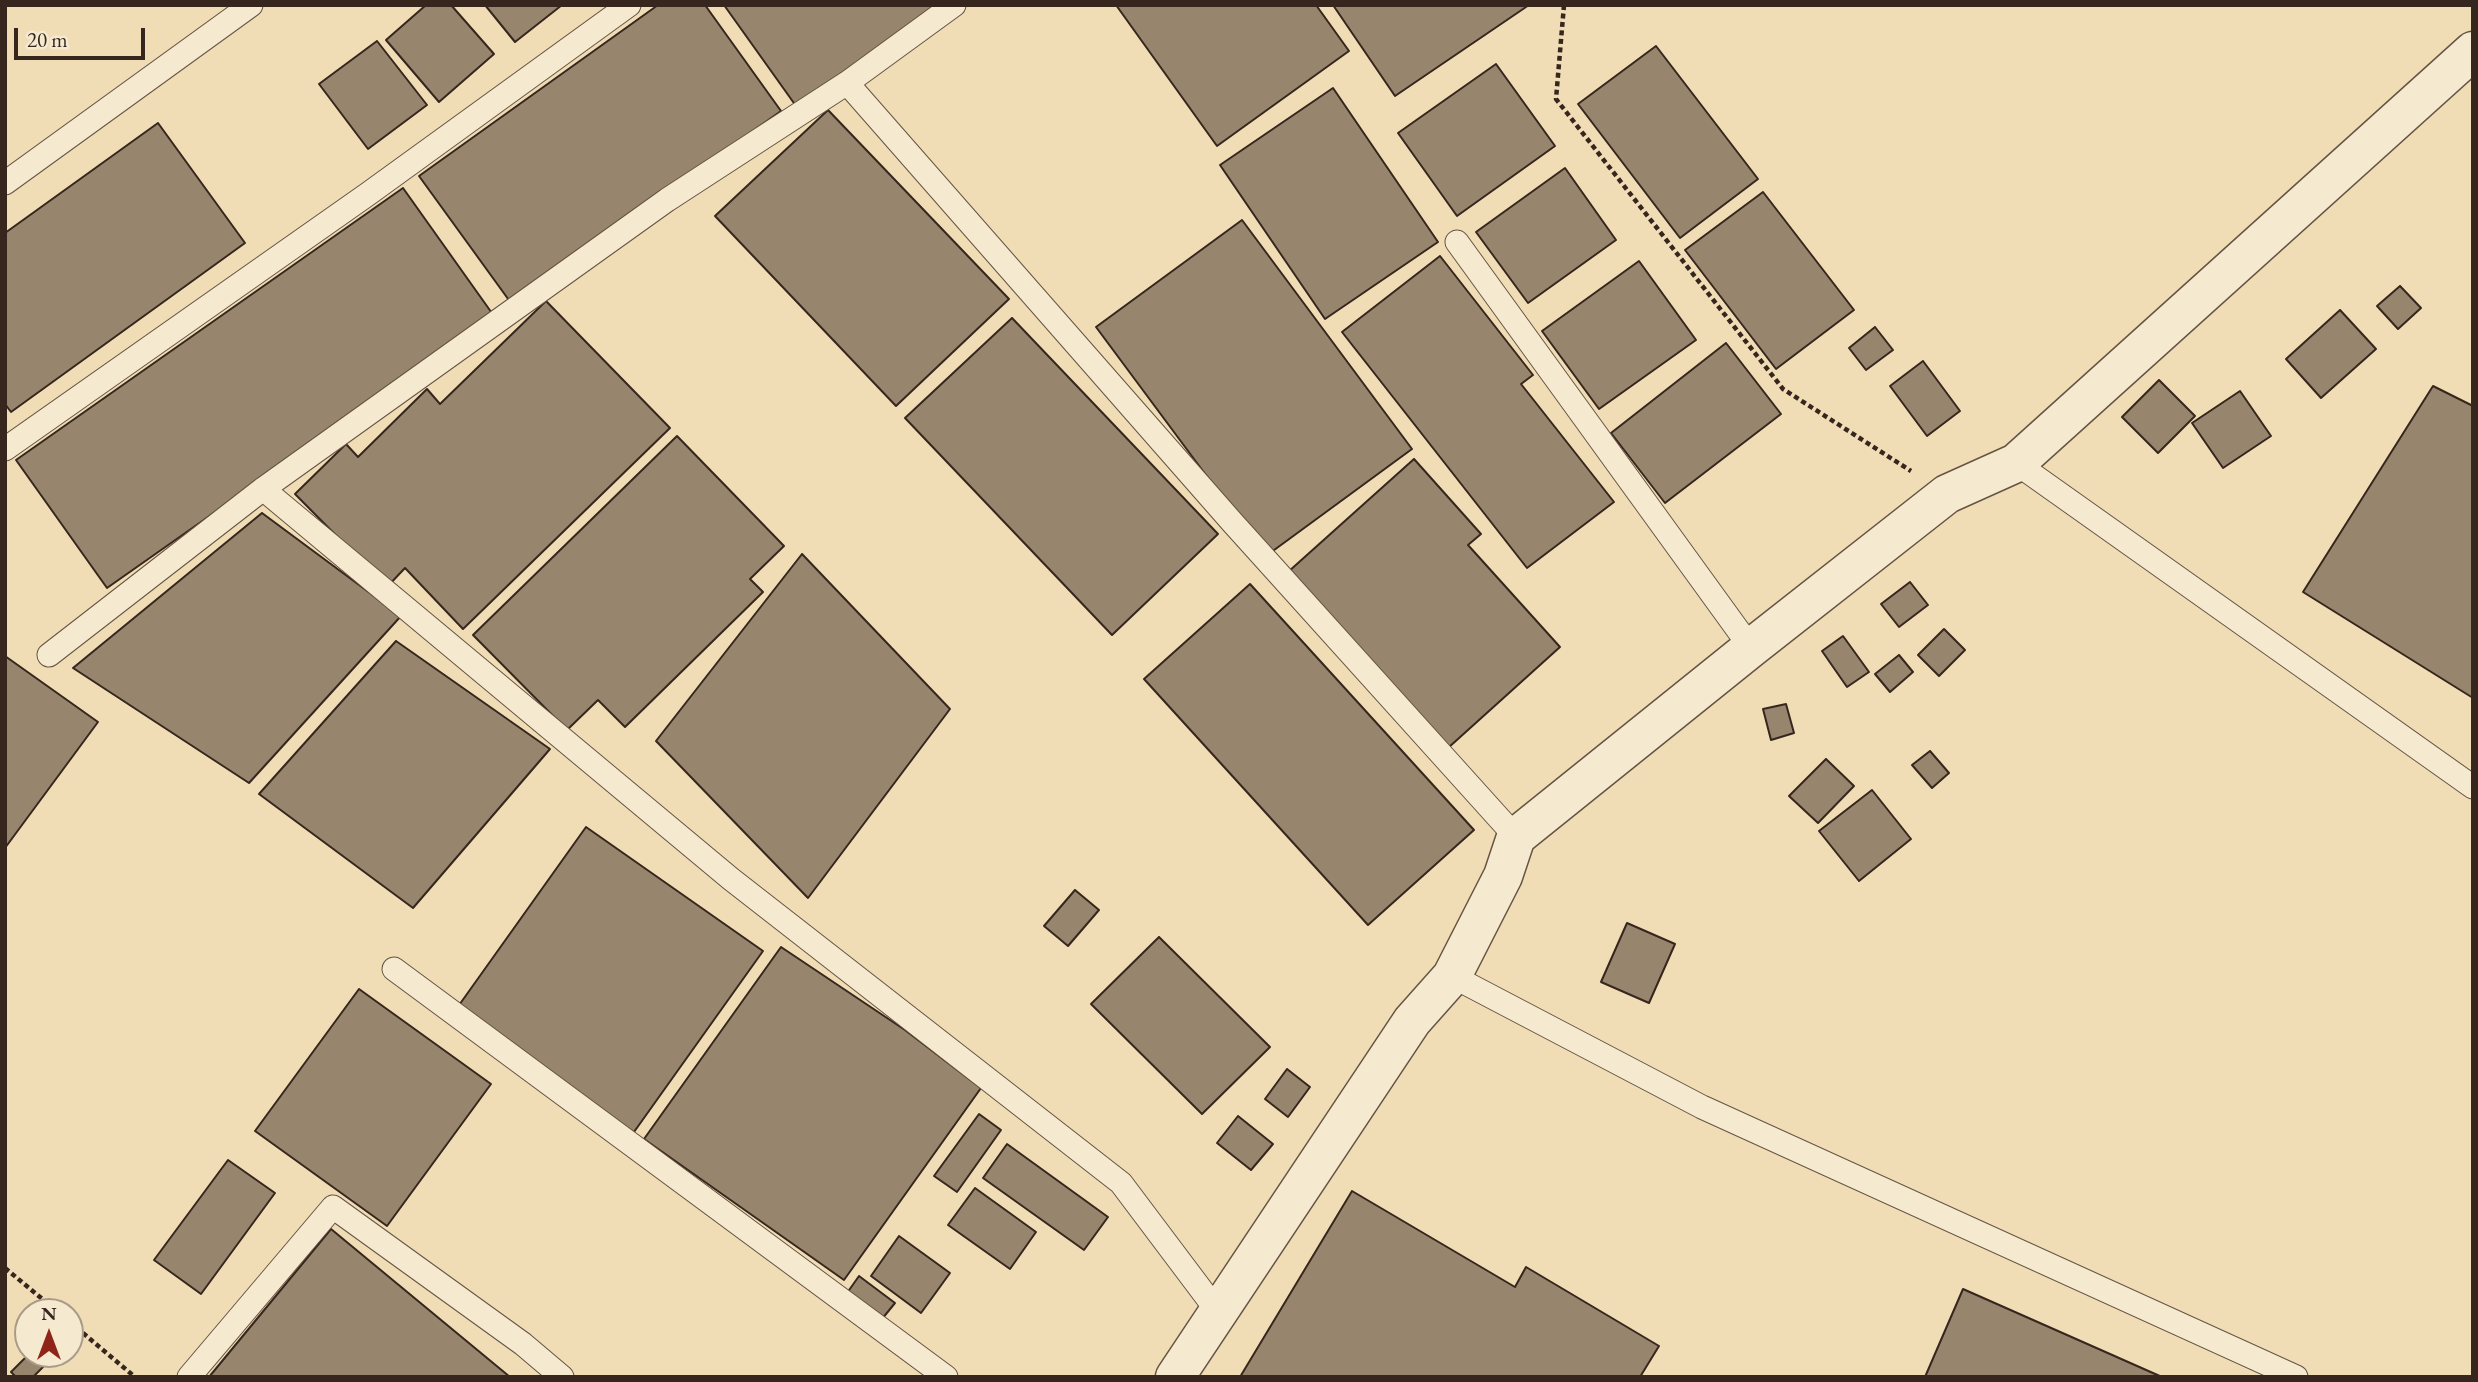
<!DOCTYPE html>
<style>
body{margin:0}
#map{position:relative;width:2478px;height:1382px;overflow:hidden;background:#f0ddb6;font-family:"EB Garamond",serif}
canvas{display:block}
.frame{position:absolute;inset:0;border:7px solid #37261d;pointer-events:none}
.north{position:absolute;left:14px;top:1298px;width:70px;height:70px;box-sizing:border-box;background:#f5e9d0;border:2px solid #a99b88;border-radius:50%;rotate:0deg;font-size:19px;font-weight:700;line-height:28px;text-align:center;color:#37261d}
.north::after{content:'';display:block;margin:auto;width:24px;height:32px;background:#8f2418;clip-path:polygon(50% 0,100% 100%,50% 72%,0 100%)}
.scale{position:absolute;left:14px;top:28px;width:131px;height:32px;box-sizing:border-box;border:4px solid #37261d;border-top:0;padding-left:9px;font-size:21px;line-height:24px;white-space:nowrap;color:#37261d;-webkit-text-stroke:5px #f5e9d0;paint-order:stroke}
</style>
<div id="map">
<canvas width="2478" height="1382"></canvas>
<div class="frame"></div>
<div class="north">N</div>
<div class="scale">20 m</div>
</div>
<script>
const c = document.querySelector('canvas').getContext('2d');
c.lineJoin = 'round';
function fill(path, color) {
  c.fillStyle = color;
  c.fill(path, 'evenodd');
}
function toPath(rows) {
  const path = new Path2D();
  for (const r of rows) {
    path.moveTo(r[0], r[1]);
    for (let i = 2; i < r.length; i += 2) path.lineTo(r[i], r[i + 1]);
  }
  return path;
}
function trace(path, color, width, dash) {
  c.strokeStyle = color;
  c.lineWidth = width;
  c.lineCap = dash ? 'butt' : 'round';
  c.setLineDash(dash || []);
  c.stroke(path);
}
const building = toPath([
 [426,5,451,5,494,54,439,102,386,40,426,5],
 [485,5,562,5,515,42,485,5],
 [658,5,705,5,781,111,511,303,419,176,658,5],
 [724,5,937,5,796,106,724,5],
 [1116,5,1316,5,1349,51,1217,146,1116,5],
 [1333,5,1529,5,1395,96,1333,5],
 [377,41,427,105,368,149,319,84,377,41],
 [1656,46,1758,179,1680,238,1578,104,1656,46],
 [1496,64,1555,146,1457,216,1398,133,1496,64],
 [1333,88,1438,242,1325,319,1220,165,1333,88],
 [828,110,1009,299,896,406,715,216,828,110],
 [158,123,245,243,11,412,5,404,5,233,158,123],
 [1565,168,1616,240,1528,303,1476,232,1565,168],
 [403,188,494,316,107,588,16,460,403,188],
 [1763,192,1854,310,1776,369,1685,250,1763,192],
 [1242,220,1412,449,1266,556,1096,327,1242,220],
 [1440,256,1533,375,1521,384,1614,502,1527,568,1342,332,1440,256],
 [1639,261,1696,340,1599,409,1542,331,1639,261],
 [2400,286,2421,308,2398,329,2377,306,2400,286],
 [546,301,670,428,463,629,405,568,387,587,295,494,346,444,358,457,427,389,440,404,546,301],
 [2340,310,2376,349,2321,398,2286,359,2340,310],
 [1012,318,1218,534,1112,635,905,418,1012,318],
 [1875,327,1893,350,1866,370,1849,348,1875,327],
 [1726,343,1781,414,1665,503,1611,433,1726,343],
 [1923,361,1960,411,1927,436,1890,386,1923,361],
 [2159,380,2195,416,2158,453,2122,417,2159,380],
 [2433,386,2473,406,2473,698,2303,592,2433,386],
 [2240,391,2271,436,2223,468,2192,423,2240,391],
 [677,436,784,546,750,579,763,592,625,727,598,700,567,730,473,635,677,436],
 [1414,459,1481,534,1468,545,1560,647,1448,748,1288,572,1414,459],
 [262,513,401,616,249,783,73,668,262,513],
 [802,554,950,709,808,898,656,741,802,554],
 [1910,582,1928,605,1899,627,1881,604,1910,582],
 [1250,584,1474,830,1368,925,1144,679,1250,584],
 [1944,629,1965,650,1939,676,1918,655,1944,629],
 [1843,636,1869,672,1847,687,1822,651,1843,636],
 [396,641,550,749,413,908,259,794,396,641],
 [1899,655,1913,672,1890,692,1875,674,1899,655],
 [5,656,98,722,5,848,5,656],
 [1786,704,1794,733,1771,740,1763,709,1786,704],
 [1930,751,1949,773,1932,788,1912,765,1930,751],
 [1826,759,1854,786,1818,823,1789,796,1826,759],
 [1872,790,1911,839,1859,881,1819,831,1872,790],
 [586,827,763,951,629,1139,452,1015,586,827],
 [1075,890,1099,910,1068,946,1044,926,1075,890],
 [1627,923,1675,944,1649,1003,1601,982,1627,923],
 [1159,937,1270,1047,1202,1114,1091,1004,1159,937],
 [781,947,905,1030,981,1088,844,1280,644,1139,781,947],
 [359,989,491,1084,387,1226,255,1131,359,989],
 [1287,1069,1310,1087,1288,1117,1265,1099,1287,1069],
 [979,1114,1001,1130,957,1192,934,1176,979,1114],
 [1238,1116,1273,1144,1251,1170,1217,1143,1238,1116],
 [1007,1144,1108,1217,1084,1250,983,1178,1007,1144],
 [228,1160,275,1193,201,1294,154,1260,228,1160],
 [975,1188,1036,1232,1010,1269,948,1225,975,1188],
 [1352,1191,1515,1287,1526,1267,1659,1346,1640,1377,1240,1377,1352,1191],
 [331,1229,510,1377,209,1377,331,1229],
 [899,1236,950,1273,921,1313,871,1276,899,1236],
 [859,1276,895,1303,882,1319,847,1293,859,1276],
 [1963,1289,2162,1377,1925,1377,1963,1289],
 [29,1354,34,1354,45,1365,33,1377,16,1377,11,1372,29,1354]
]);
fill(building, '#97856d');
trace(building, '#37261d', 2);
const service = toPath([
 [847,83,1232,522,1516,837],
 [5,183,251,5],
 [1457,242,1751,648],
 [5,449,368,194,629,5],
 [2016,463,2473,787],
 [263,489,731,879,1121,1183,1218,1312],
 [49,655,263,489,667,200,847,83,954,5],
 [394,969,946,1377],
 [1452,976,1702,1107,2296,1377],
 [189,1377,333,1207,523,1344,562,1377]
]);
const tertiary = toPath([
 [1175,1377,1412,1021,1452,976,1503,876,1516,837,1751,648,1947,494,2016,463,2473,51]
]);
trace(service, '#655443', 25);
trace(tertiary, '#655443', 41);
trace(toPath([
 [1564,5,1556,99,1783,389,1911,471],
 [5,1268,58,1312],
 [70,1322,135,1377]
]), '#37261d', 4.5, [5, 3.5]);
trace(service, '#f5e9d0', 23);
trace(tertiary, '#f5e9d0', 38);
</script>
